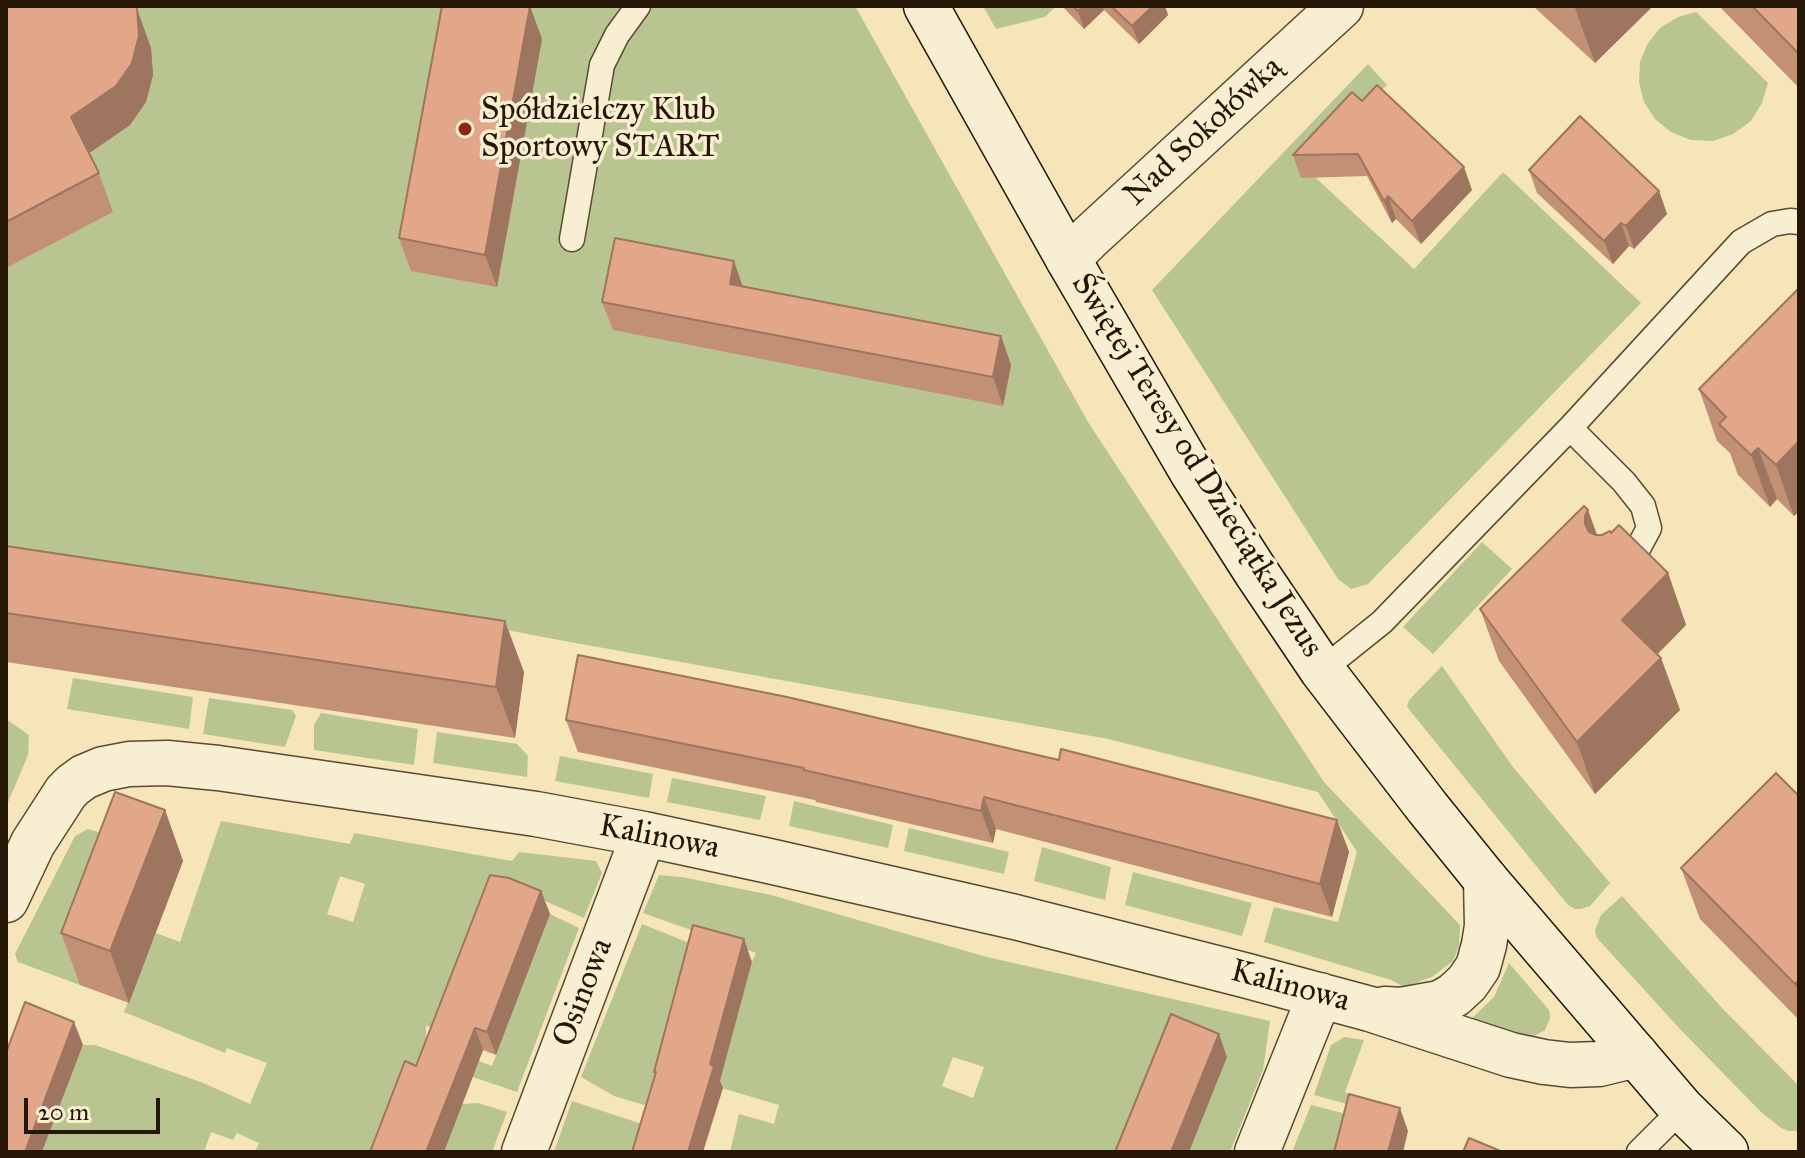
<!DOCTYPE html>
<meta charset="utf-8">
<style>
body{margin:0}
#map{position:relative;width:1805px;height:1158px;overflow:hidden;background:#f5e5b9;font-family:"IM FELL Great Primer",serif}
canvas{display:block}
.frame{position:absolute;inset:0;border:8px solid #261605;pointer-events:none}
.scale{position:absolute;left:24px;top:1098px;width:136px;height:36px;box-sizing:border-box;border:4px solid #261605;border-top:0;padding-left:10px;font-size:24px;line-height:28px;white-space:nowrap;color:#261605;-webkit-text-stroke:6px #f8eed2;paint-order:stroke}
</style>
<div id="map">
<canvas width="1805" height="1158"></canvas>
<div class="frame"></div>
<div class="scale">20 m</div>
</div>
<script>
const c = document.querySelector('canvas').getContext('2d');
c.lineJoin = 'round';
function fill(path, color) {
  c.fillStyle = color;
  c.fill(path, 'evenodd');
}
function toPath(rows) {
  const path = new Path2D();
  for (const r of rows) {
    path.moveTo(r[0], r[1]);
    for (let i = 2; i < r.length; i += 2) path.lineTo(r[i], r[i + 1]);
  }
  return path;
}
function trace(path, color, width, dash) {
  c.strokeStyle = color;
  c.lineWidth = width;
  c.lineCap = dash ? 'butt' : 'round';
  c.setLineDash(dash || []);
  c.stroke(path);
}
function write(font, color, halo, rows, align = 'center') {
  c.font = font + ' "IM FELL Great Primer",serif';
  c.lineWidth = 7;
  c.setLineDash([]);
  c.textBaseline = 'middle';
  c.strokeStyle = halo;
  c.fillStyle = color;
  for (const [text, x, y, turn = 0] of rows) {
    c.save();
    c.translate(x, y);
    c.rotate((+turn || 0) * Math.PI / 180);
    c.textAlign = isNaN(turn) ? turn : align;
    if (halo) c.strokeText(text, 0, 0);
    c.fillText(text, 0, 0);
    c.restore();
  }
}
fill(toPath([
 [6,6,855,6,1088,422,1324,782,1460,925,1459,946,1453,961,1432,977,1404,987,1391,980,1264,942,1274,907,1338,922,1357,852,1318,792,1108,739,559,640,344,599,6,547],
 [983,6,1056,6,1045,17,996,29],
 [1696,12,1768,83,1762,103,1751,121,1733,134,1713,141,1691,140,1671,132,1655,119,1644,102,1639,82,1640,62,1648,43,1660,28,1678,17],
 [1368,64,1387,85,1304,167,1414,269,1503,172,1641,303,1368,584,1351,589,1338,579,1152,290],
 [1482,542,1512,569,1433,654,1403,627],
 [1442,666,1513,767,1610,883,1590,906,1581,909,1575,909,1568,905,1407,707,1409,700],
 [73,678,193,697,189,729,67,709],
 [209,698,292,710,296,716,285,747,203,734],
 [321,713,418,729,414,765,314,750,314,725],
 [6,719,29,735,28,755,6,807],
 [437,732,517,744,528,756,527,777,433,763],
 [560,756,653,774,649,798,555,781],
 [672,778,766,796,760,820,667,802],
 [794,801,893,825,888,848,789,826],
 [221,821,350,844,354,833,512,861,519,852,596,861,602,873,584,918,531,895,445,1036,426,1025,426,1041,492,1066,550,914,579,928,517,1092,420,1059,387,1152,255,1152,259,1143,237,1133,233,1140,211,1132,204,1152,42,1152,83,1045,95,1045,201,1082,250,1104,267,1063,227,1048,225,1053,124,1012,156,933,180,942],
 [340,876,365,884,353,922,327,914],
 [909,828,1009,852,1004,874,904,851],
 [88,829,134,843,80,985,18,962,15,954,75,836],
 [1042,847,1111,867,1105,900,1034,881],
 [1133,872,1252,903,1242,936,1125,905],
 [659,875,682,877,771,895,987,957,1270,1021,1263,1070,1230,1152,730,1152,739,1114,774,1124,779,1105,718,1087,752,962,756,953,643,913],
 [953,1057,984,1067,973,1098,942,1086],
 [1622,896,1723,1009,1799,1086,1799,1131,1789,1131,1781,1128,1760,1111,1679,1028,1597,938,1595,930,1601,915],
 [642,924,702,948,651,1107,614,1096,581,1077],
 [1509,963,1549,1010,1550,1018,1545,1030,1531,1038,1528,1038,1470,1020,1494,997],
 [1344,1037,1364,1040,1345,1092,1377,1104,1375,1112,1314,1095,1331,1045],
 [572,1101,645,1125,647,1152,554,1152],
 [478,1103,507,1112,492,1152,444,1152,462,1104],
 [1311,1105,1358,1117,1348,1152,1292,1152]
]), '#b9c591');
const lane = toPath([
 [572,239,602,65,617,35,638,6],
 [1570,428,1624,482,1643,506,1649,528,1634,556,1619,571],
 [1322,670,1382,622,1570,428,1741,242,1772,224,1790,221,1799,222],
 [1639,1152,1682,1109]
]);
const street = toPath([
 [1068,259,1090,237,1341,6],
 [6,900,33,843,66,792,73,785,84,777,103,769,129,764,167,763,218,768,536,814,644,834,769,861,1015,917,1244,975,1370,1009,1511,1055,1544,1062,1570,1065,1599,1064,1636,1055],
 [1385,1009,1401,1010,1440,1003,1454,995,1467,983,1478,967,1484,945,1487,926,1486,880],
 [524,1152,644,834],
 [1257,1152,1320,995]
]);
const secondary = toPath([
 [926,6,1068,259,1192,472,1256,572,1322,670,1427,807,1486,880,1682,1109,1726,1152]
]);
trace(lane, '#5a4a32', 27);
trace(street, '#5a4a32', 47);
trace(secondary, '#261605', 47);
trace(lane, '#f8eed2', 24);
trace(street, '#f8eed2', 44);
trace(secondary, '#f8eed2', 44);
fill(toPath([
 [6,6,151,48,153,75,146,102,130,125,89,153,99,173,113,212,6,268],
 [1062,6,1165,6,1168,15,1139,44,1104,10,1084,29],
 [1533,6,1653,6,1595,63],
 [1719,6,1799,6,1799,88],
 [542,39,497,287,411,271,399,238],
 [1362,101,1472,190,1421,244,1396,219,1392,223,1367,176,1301,178,1293,155],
 [1529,170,1659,191,1667,214,1634,249,1629,246,1613,264,1537,193],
 [743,287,1001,336,1011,365,1003,406,613,330,602,302],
 [1799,288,1794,516,1777,499,1770,507,1738,475,1730,453,1717,441,1699,389],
 [1598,535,1668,573,1686,625,1657,655,1661,658,1680,710,1595,794,1499,661,1480,609],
 [6,546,524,672,515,738,6,662],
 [566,720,1059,760,1337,820,1349,852,1332,917,996,829,993,843,816,802,815,800,578,752],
 [1799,796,1799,1020,1700,919,1681,868],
 [165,810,183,861,129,1003,80,985,61,933],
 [541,891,550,914,496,1055,483,1050,444,1152,370,1152,416,1066]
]), '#c29075');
fill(toPath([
 [530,6,542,39,497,287,485,255],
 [1083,6,1102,6,1104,10,1084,29,1078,11],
 [1153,6,1165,6,1168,15,1139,44,1132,26],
 [1578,6,1653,6,1595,63,1575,8],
 [137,9,151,48,153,75,146,102,130,125,85,156,71,117],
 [1464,167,1472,190,1421,244,1412,221],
 [1659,191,1667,214,1634,249,1626,226],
 [1388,196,1396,219,1392,223,1384,201],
 [1621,223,1629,246,1613,264,1604,241],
 [734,261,744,290,730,284],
 [1001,336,1011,365,1003,406,993,377],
 [1799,441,1799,512,1794,516,1776,465],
 [1758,448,1777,499,1770,507,1751,455],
 [1588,510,1607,562,1585,524,1585,516],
 [1668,573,1686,625,1640,671,1622,620],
 [505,621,524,672,515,738,496,687],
 [1661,658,1680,710,1595,794,1577,742],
 [984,797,996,829,993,843,981,811],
 [165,810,183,861,129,1003,110,951],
 [1337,820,1349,852,1332,917,1320,884],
 [541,891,550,914,496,1055,487,1032],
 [744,939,752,962,720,1081,723,1088,703,1152,688,1152,710,1064],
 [1799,980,1799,994,1795,984],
 [74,1022,83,1045,42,1152,25,1152],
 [475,1028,483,1050,444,1152,426,1152],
 [1219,1034,1227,1057,1189,1152,1171,1152],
 [1400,1108,1408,1131,1403,1152,1388,1152]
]), '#9e755f');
const building = toPath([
 [6,6,136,6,137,9,139,36,132,63,116,86,71,117,99,173,6,222,6,6],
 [442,6,530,6,485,255,399,238,442,6],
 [1073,6,1083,6,1078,11,1073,6],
 [1111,6,1153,6,1132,26,1111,6],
 [1752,6,1799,6,1799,54,1752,6],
 [1377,85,1464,167,1412,221,1388,196,1384,201,1358,154,1293,155,1352,92,1362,101,1377,85],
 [1580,116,1659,191,1626,226,1621,223,1604,241,1529,170,1580,116],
 [615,238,734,261,730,284,1001,336,993,377,602,302,615,238],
 [1799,288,1799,441,1776,465,1758,448,1751,455,1719,424,1726,417,1699,389,1799,288],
 [1584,506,1588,510,1585,516,1585,524,1589,532,1596,535,1602,535,1610,531,1611,533,1619,525,1668,573,1622,620,1661,658,1577,742,1480,609,1584,506],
 [6,546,505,621,496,687,6,613,6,546],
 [578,655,787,697,1059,760,1061,749,1337,820,1320,884,984,797,981,811,804,770,804,768,566,720,578,655],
 [1776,773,1799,796,1799,980,1795,984,1681,868,1776,773],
 [115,792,165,810,110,951,61,933,115,792],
 [490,875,509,878,541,891,487,1032,475,1028,426,1152,370,1152,405,1061,416,1066,490,875],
 [693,925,744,939,710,1064,714,1066,688,1152,632,1152,656,1072,654,1072,693,925],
 [25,1002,74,1022,25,1152,6,1152,6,1053,25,1002],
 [1171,1014,1219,1034,1171,1152,1115,1152,1171,1014],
 [1349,1094,1400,1108,1388,1152,1334,1152,1349,1094],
 [1469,1138,1503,1152,1463,1152,1469,1138]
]);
fill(building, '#e1a788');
trace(building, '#9e755f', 2);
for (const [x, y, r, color] of [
 [465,129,8,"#8f2418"]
]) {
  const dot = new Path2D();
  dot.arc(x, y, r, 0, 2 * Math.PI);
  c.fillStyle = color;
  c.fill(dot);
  trace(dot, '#f8eed2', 3);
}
write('32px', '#261605', '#f8eed2', [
 ["Spółdzielczy Klub",481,111],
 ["Sportowy START",481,148]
], 'left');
write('32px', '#261605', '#f8eed2', [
 ["Nad Sokołówką",1204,132,-43],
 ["Świętej Teresy od Dzieciątka Jezus",1196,466,58],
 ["Kalinowa",659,838,11],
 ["Kalinowa",1290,987,15],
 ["Osinowa",584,993,-69]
]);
</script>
